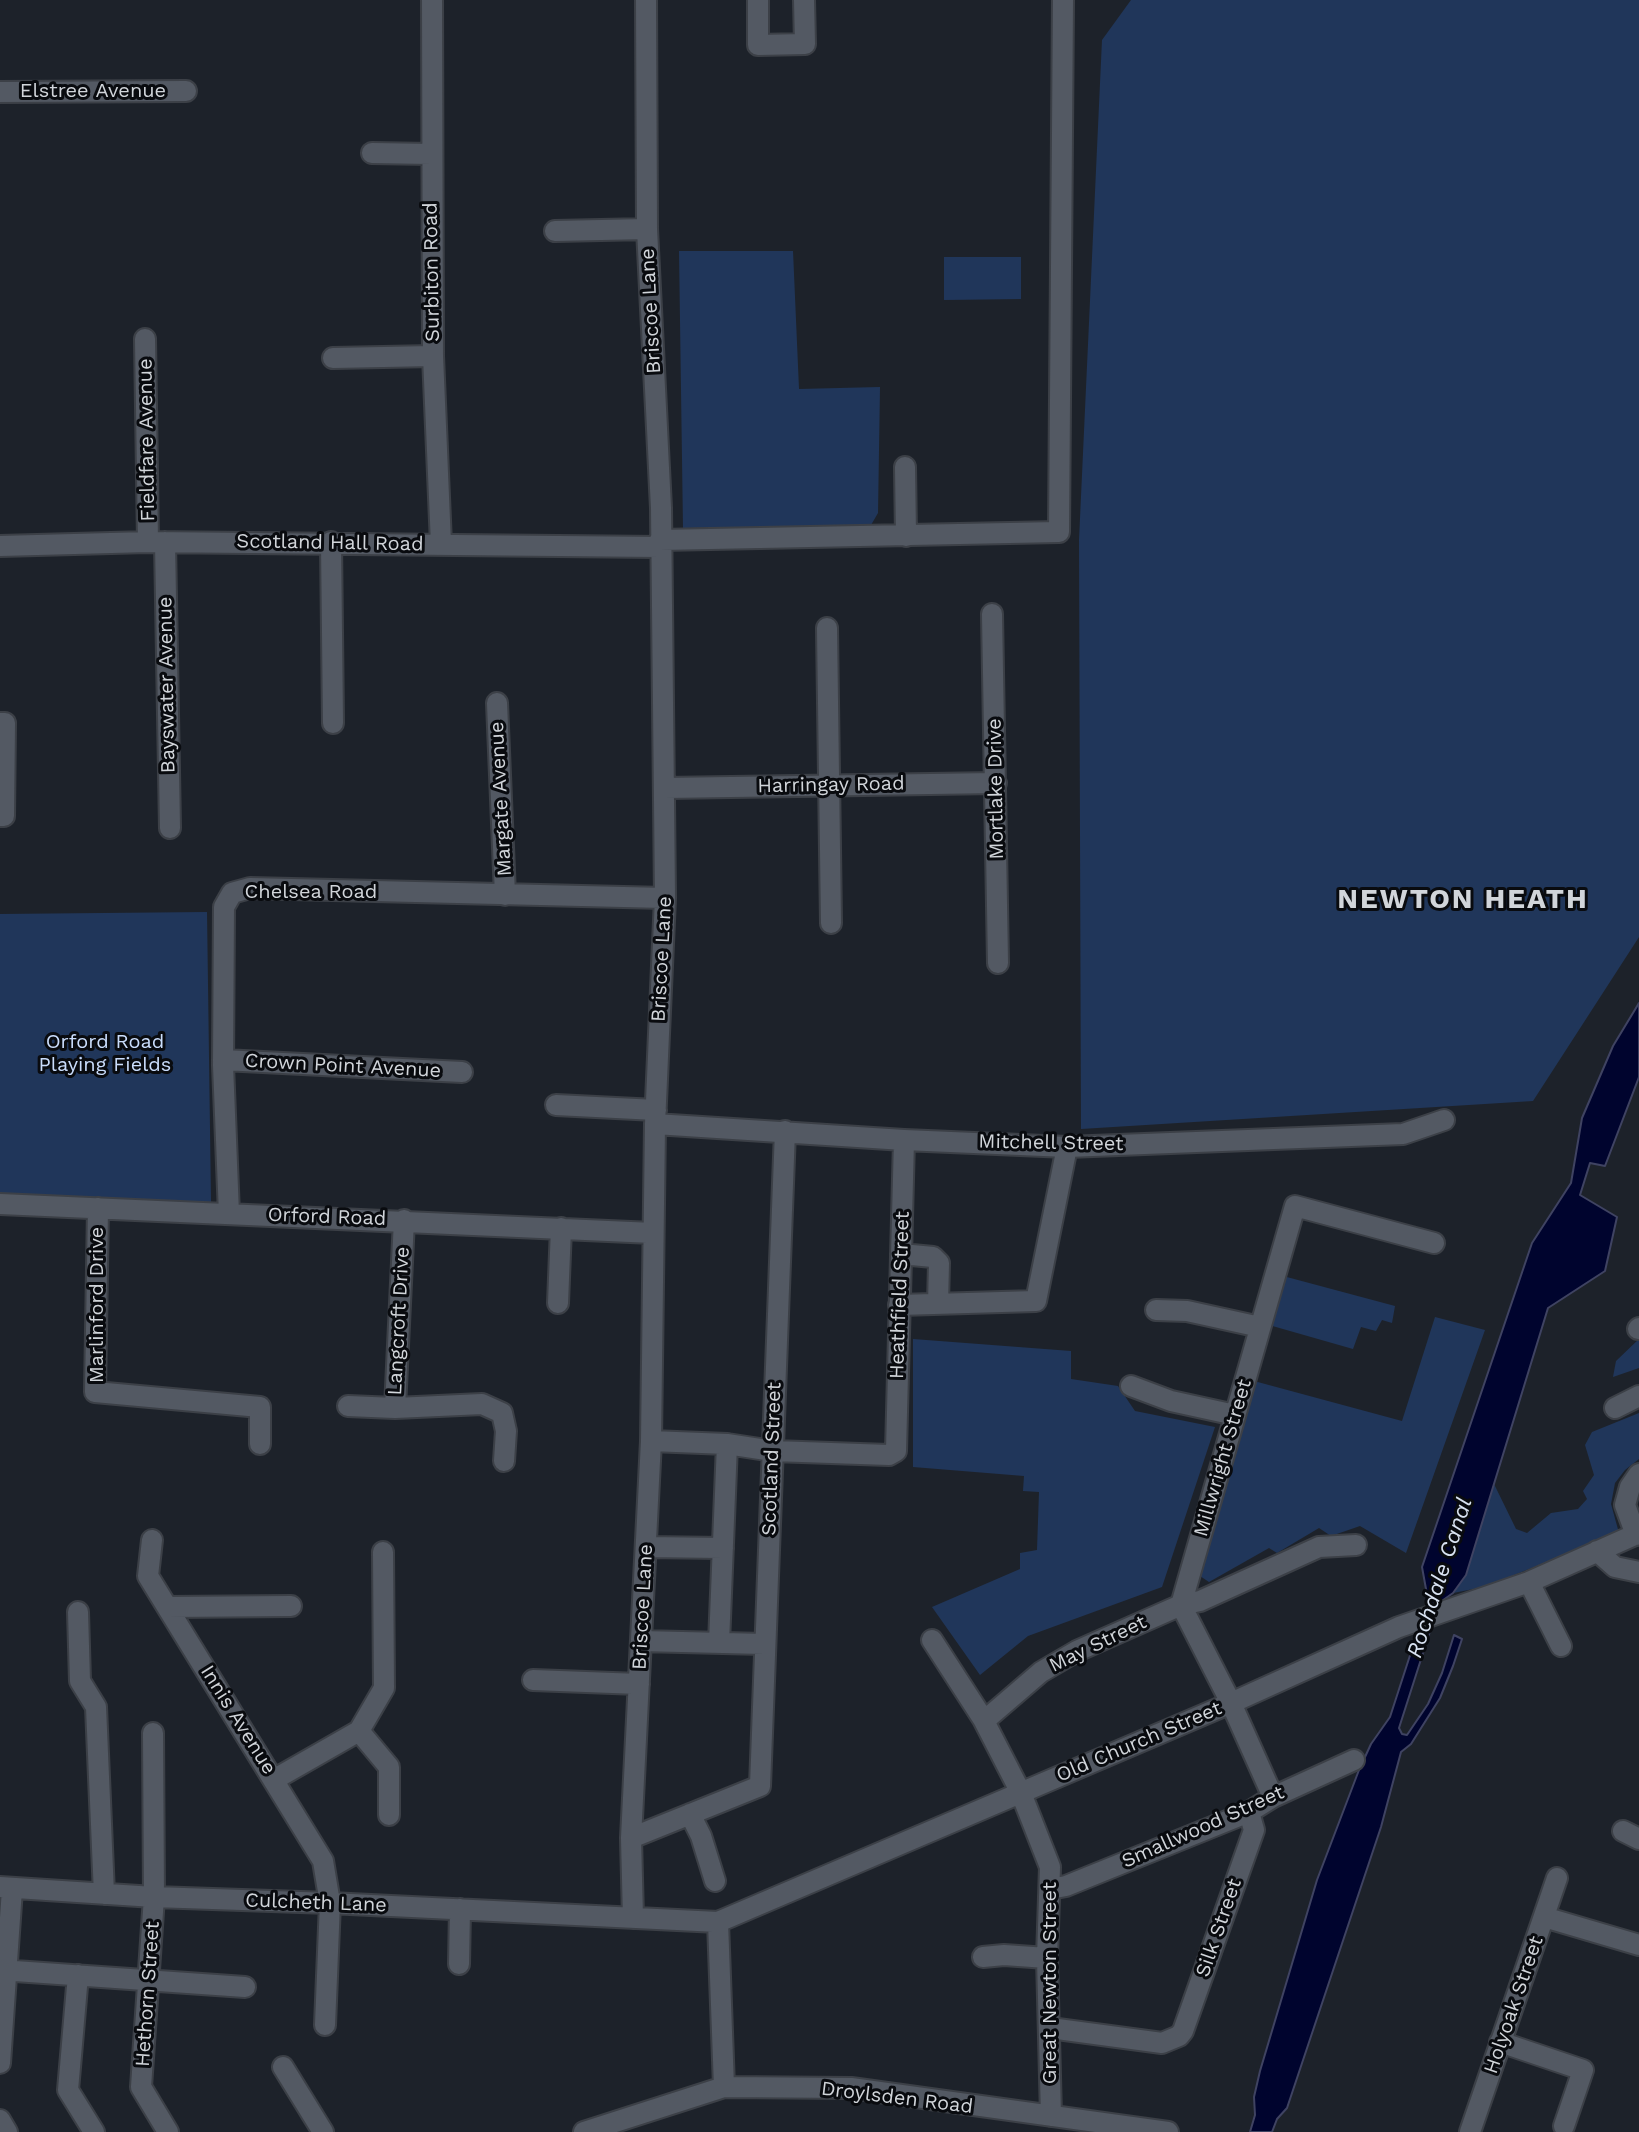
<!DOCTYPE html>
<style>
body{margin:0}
canvas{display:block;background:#1d222a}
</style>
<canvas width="1639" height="2132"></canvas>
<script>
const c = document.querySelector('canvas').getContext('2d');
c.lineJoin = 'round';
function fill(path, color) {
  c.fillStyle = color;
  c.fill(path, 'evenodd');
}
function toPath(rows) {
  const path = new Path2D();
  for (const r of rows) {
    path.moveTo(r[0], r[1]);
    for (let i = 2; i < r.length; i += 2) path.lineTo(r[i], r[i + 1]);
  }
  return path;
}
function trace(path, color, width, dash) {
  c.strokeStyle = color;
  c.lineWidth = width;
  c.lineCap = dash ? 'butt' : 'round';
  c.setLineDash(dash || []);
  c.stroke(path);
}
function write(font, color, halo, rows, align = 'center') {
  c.font = font + ' "Work Sans",sans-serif';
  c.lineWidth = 6;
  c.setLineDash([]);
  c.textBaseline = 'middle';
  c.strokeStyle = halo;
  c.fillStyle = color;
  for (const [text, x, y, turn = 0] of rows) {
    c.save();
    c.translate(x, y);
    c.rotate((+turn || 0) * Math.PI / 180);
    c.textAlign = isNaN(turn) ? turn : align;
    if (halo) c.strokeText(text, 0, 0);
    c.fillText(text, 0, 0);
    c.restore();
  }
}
fill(toPath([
 [1131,0,1639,0,1639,937,1533,1101,1081,1129,1079,540,1102,40],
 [679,251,793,251,799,389,880,387,878,513,871,525,683,528],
 [944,257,1021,257,1021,299,944,300],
 [207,912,211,1202,0,1194,0,914],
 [1283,1276,1395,1306,1392,1323,1382,1320,1376,1331,1361,1327,1353,1349,1269,1325],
 [1435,1317,1485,1330,1406,1553,1360,1526,1331,1536,1319,1528,1277,1553,1269,1548,1209,1582,1200,1576,1254,1381,1402,1421],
 [913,1339,1071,1351,1071,1379,1118,1386,1135,1411,1215,1427,1162,1587,1028,1636,980,1675,932,1607,1020,1569,1020,1553,1037,1550,1039,1492,1023,1491,1024,1476,913,1467],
 [1639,1339,1639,1368,1613,1377,1616,1361],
 [1639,1413,1639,1459,1625,1470,1615,1483,1611,1504,1619,1533,1484,1587,1453,1593,1466,1575,1494,1484,1516,1529,1527,1533,1551,1513,1578,1509,1587,1499,1583,1491,1594,1475,1585,1445,1592,1432]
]), '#20365a');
const water = toPath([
 [1639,1003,1639,1077,1605,1166,1590,1163,1580,1195,1617,1217,1605,1271,1548,1308,1466,1575,1453,1593,1439,1603,1399,1728,1402,1734,1407,1735,1428,1704,1442,1673,1454,1635,1462,1639,1453,1666,1440,1698,1411,1744,1401,1752,1381,1827,1287,2108,1277,2119,1272,2132,1250,2132,1255,2115,1254,2097,1260,2071,1317,1880,1359,1770,1371,1744,1390,1717,1428,1600,1422,1567,1532,1243,1571,1183,1582,1118,1613,1046,1639,1003]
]);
fill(water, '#00042e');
trace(water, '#3f4362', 2);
const minor = toPath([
 [432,0,433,356,441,544],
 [758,0,758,45,805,44,804,0],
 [0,92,186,91],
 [372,153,431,154],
 [555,231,647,229],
 [145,339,148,542],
 [333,358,433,356],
 [905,467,906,536],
 [660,540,1059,532,1063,0],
 [165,542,170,828],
 [331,542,333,723],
 [0,546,148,542,660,547],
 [992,614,998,963],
 [827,628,831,923],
 [497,703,505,895],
 [0,723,5,723,4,816,0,816],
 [665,788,996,783],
 [223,1060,462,1072],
 [556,1105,656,1110],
 [655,1124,904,1140,1067,1147,1403,1134,1444,1120],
 [0,1204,653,1233],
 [98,1208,95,1392,260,1407,260,1444],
 [229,1214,223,1065,224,907,232,893,250,888,665,898],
 [404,1220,395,1408,482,1404,502,1413,506,1431,504,1461],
 [901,1254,933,1257,939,1263,938,1304],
 [558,1303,561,1228],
 [899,1305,1036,1301,1067,1147],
 [1156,1310,1187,1311,1260,1327],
 [1638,1329,1639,1328],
 [1131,1386,1171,1401,1235,1415],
 [348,1406,395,1408],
 [1615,1408,1639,1396],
 [651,1441,727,1444,773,1451,889,1455,896,1451,904,1140],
 [1636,1535,1625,1505,1630,1487,1639,1474],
 [152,1540,148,1576,323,1861,330,1903,325,2025],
 [646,1547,723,1548],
 [1597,1551,1615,1567,1639,1572],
 [1529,1582,1561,1646],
 [167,1607,291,1606],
 [78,1612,80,1681,96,1707,104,1894],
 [932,1640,983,1719,1021,1793,1050,1867,1047,1958,1051,2116],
 [641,1641,764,1644],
 [719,1643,727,1444],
 [533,1680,639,1684],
 [984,1721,1041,1672,1077,1651,1181,1605,1200,1601,1319,1547,1356,1545],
 [359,1731,389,1767,389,1815],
 [153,1733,154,1897,141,2087,168,2132],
 [275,1779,359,1731,384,1688,383,1552],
 [1273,1797,1231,1703,1181,1605,1295,1206,1434,1243],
 [690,1814,701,1836,715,1881],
 [1623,1831,1639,1839],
 [631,1838,760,1786,785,1131],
 [0,1887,154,1897,330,1903,718,1922,1231,1703,1399,1627,1529,1582,1639,1533],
 [1050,1889,1066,1886,1249,1812,1273,1797,1354,1760],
 [1544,1917,1639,1945],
 [633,1918,631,1838,651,1441,655,1124,665,898,661,508,647,229,646,0],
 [718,1922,724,2087],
 [983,1957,1004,1955,1047,1958],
 [459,1964,460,1909],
 [0,1970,245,1987],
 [78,1975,68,2090,94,2132],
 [1050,2028,1162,2043,1179,2036,1183,2031,1254,1830,1249,1812],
 [1500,2042,1583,2070,1564,2126],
 [0,2063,12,1889],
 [283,2067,323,2132],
 [0,2120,7,2132],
 [584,2132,724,2087,851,2088,1168,2132],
 [1470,2132,1557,1878]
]);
trace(minor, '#3c4047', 24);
trace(minor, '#535963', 20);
write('20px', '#d1d5da', '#090b0f', [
 ["Elstree Avenue",93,91],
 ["Surbiton Road",432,272,-91],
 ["Briscoe Lane",651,311,-93],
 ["Fieldfare Avenue",147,440,-91],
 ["Scotland Hall Road",330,543,1],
 ["Bayswater Avenue",167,685,-91],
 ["Harringay Road",831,785,-1],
 ["Mortlake Drive",996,789,-91],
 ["Margate Avenue",501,799,-93],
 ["Chelsea Road",311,892],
 ["Briscoe Lane",662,959,-87],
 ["Crown Point Avenue",343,1066,3],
 ["Mitchell Street",1051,1143,1],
 ["Orford Road",327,1217,2],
 ["Heathfield Street",900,1295,-88],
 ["Marlinford Drive",97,1305,-90],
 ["Langcroft Drive",399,1321,-87],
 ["Millwright Street",1223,1458,-74],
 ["Scotland Street",772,1459,-88],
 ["Briscoe Lane",643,1607,-87],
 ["May Street",1098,1644,-26],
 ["Innis Avenue",238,1720,58],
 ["Old Church Street",1139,1742,-23],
 ["Smallwood Street",1203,1827,-24],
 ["Culcheth Lane",316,1903,2],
 ["Silk Street",1219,1928,-71],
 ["Great Newton Street",1050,1983,-90],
 ["Hethorn Street",148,1994,-86],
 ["Holyoak Street",1514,2005,-71],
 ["Droylsden Road",897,2098,7]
]);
write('20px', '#caddfc', '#090b0f', [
 ["Orford Road",105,1042],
 ["Playing Fields",105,1065]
]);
write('italic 22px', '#d9e3f2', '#090b0f', [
 ["Rochdale Canal",1440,1578,-72]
]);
c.letterSpacing = '2px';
write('bold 28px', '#d1d5da', '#090b0f', [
 ["NEWTON HEATH",1463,900]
]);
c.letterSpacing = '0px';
</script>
